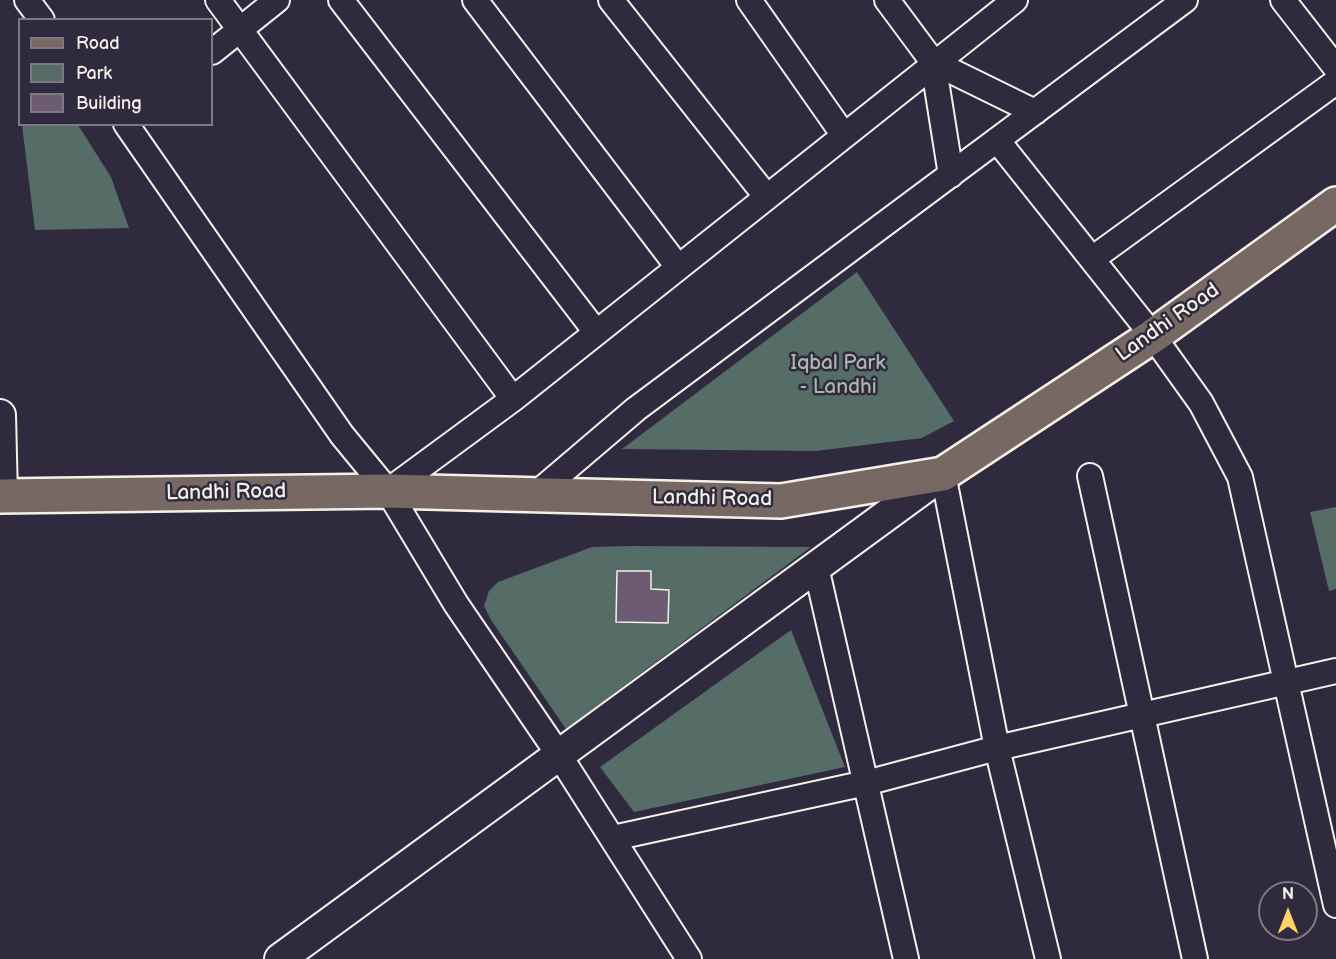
<!DOCTYPE html>
<style>
body{margin:0}
#map{position:relative;width:1336px;height:959px;overflow:hidden;background:#2f2a3d;font-family:"Balsamiq Sans",sans-serif}
canvas{display:block}
.legend{position:absolute;left:18px;top:18px;width:195px;height:108px;box-sizing:border-box;background:#2f2a3d;border:2px solid #7e7a81;margin:0;padding:8px 10px;list-style:none;font-size:18px;color:#f4f1e8}
.legend li{display:flex;align-items:center;gap:12px;height:30px}
.legend b{width:30px;border:2px solid #7e7a81}
.north{position:absolute;left:1258px;top:881px;width:60px;height:60px;box-sizing:border-box;background:#2f2a3d;border:2px solid #7e7a81;border-radius:50%;rotate:0deg;font-size:16px;font-weight:700;line-height:24px;text-align:center;color:#f4f1e8}
.north::after{content:'';display:block;margin:auto;width:21px;height:27px;background:#ffd166;clip-path:polygon(50% 0,100% 100%,50% 72%,0 100%)}
</style>
<div id="map">
<canvas width="1336" height="959"></canvas>
<ul class="legend">
<li><b style="height:8px;background:#776864"></b>Road</li>
<li><b style="height:16px;background:#566c67"></b>Park</li>
<li><b style="height:16px;background:#6d5a73"></b>Building</li>
</ul>
<div class="north">N</div>
</div>
<script>
const c = document.querySelector('canvas').getContext('2d');
c.lineJoin = 'round';
function fill(path, color) {
  c.fillStyle = color;
  c.fill(path, 'evenodd');
}
function toPath(rows) {
  const path = new Path2D();
  for (const r of rows) {
    path.moveTo(r[0], r[1]);
    for (let i = 2; i < r.length; i += 2) path.lineTo(r[i], r[i + 1]);
  }
  return path;
}
function trace(path, color, width, dash) {
  c.strokeStyle = color;
  c.lineWidth = width;
  c.lineCap = dash ? 'butt' : 'round';
  c.setLineDash(dash || []);
  c.stroke(path);
}
function write(font, color, halo, rows, align = 'center') {
  c.font = font + ' "Balsamiq Sans",sans-serif';
  c.lineWidth = 5;
  c.setLineDash([]);
  c.textBaseline = 'middle';
  c.strokeStyle = halo;
  c.fillStyle = color;
  for (const [text, x, y, turn = 0] of rows) {
    c.save();
    c.translate(x, y);
    c.rotate((+turn || 0) * Math.PI / 180);
    c.textAlign = isNaN(turn) ? turn : align;
    if (halo) c.strokeText(text, 0, 0);
    c.fillText(text, 0, 0);
    c.restore();
  }
}
fill(toPath([
 [22,125,78,125,111,177,129,228,35,230],
 [857,272,954,421,922,438,816,451,622,449],
 [1336,507,1336,589,1329,591,1310,512],
 [592,547,630,546,811,547,566,729,491,620,484,606,489,591,498,582],
 [791,630,845,767,634,812,600,767]
]), '#566c67');
const building = toPath([
 [617,571,651,571,651,589,669,590,668,623,616,622,617,571]
]);
fill(building, '#6d5a73');
trace(building, '#f4f1e8', 1.5);
const minor = toPath([
 [27,0,42,20],
 [218,0,513,399],
 [341,0,596,332],
 [475,0,678,267],
 [611,0,766,196],
 [749,0,843,134],
 [887,0,933,62,951,175],
 [1283,0,1336,68],
 [212,52,277,0],
 [933,62,1035,112],
 [126,124,342,435,388,491,456,604,559,755,689,959],
 [997,140,1153,336,1201,403,1240,477,1336,905],
 [1092,259,1336,82],
 [943,474,997,748,1048,959],
 [1090,476,1195,959],
 [388,491,513,399,1015,0],
 [535,495,636,409,1185,0],
 [816,567,906,959],
 [613,838,866,783,997,748,1336,671]
]);
const tertiary = toPath([
 [0,415,2,496],
 [280,959,943,474]
]);
const primary = toPath([
 [0,496,388,491,781,501,943,474,1153,336,1336,204]
]);
trace(minor, '#f4f1e8', 28);
trace(tertiary, '#f4f1e8', 34);
trace(primary, '#f4f1e8', 38);
trace(minor, '#2f2a3d', 24);
trace(tertiary, '#2f2a3d', 30);
trace(primary, '#776864', 33);
write('21px', '#f4f1e8', '#2f2a3d', [
 ["Landhi Road",1168,323,-35],
 ["Landhi Road",226,493,-1],
 ["Landhi Road",712,499,1]
]);
write('21px', '#adb5ae', '#2f2a3d', [
 ["Iqbal Park",838,364],
 ["- Landhi",838,388]
]);
</script>
